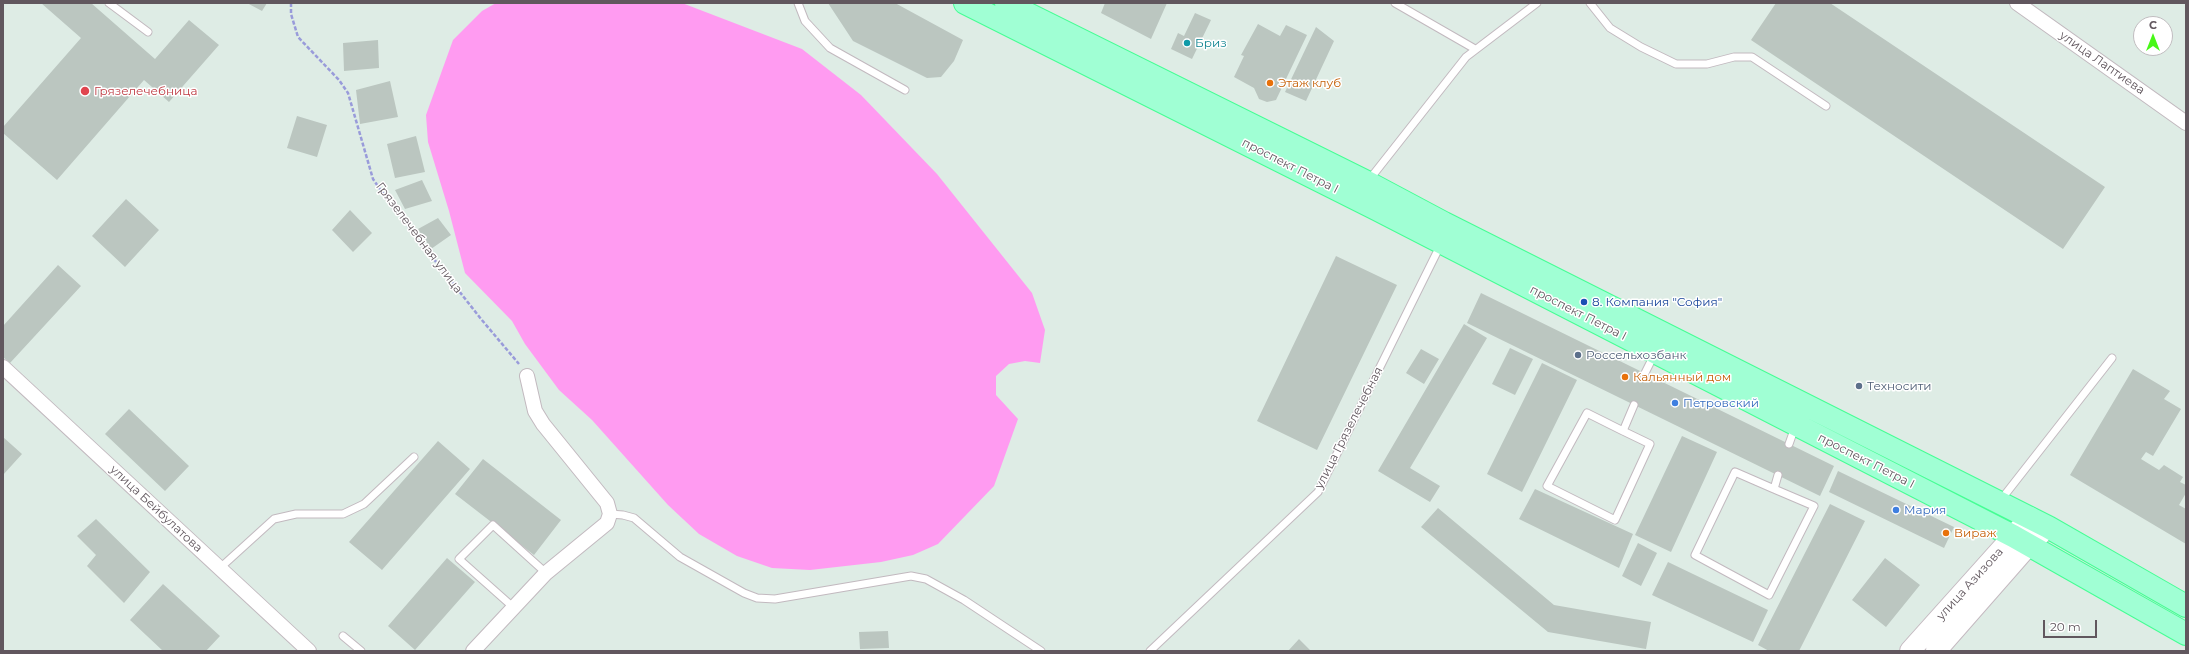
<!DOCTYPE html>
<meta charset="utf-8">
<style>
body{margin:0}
#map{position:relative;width:2189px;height:654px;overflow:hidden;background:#deece5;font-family:Montserrat,sans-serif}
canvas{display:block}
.frame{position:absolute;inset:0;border:4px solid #61575e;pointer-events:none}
.north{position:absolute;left:2133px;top:16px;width:40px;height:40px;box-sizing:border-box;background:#fff;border:1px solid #c0bcbf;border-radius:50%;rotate:0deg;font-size:11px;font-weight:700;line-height:16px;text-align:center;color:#61575e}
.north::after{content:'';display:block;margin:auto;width:14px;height:18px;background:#48f818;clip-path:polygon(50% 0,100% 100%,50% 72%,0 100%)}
.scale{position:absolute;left:2043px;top:620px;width:54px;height:18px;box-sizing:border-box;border:2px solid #61575e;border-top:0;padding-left:5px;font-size:12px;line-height:14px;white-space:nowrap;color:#61575e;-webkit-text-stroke:3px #fff;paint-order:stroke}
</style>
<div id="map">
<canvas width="2189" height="654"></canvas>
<div class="frame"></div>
<div class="north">С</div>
<div class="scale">20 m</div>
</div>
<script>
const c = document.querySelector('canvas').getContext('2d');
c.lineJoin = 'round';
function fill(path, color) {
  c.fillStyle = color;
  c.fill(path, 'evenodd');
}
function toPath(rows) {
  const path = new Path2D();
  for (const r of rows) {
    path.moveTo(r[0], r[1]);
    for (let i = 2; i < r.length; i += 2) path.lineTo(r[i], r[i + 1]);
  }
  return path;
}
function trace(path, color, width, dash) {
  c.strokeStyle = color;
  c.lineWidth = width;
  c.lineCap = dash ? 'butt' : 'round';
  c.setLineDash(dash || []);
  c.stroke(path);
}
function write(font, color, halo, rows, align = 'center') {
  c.font = font + ' Montserrat,sans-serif';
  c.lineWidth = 3;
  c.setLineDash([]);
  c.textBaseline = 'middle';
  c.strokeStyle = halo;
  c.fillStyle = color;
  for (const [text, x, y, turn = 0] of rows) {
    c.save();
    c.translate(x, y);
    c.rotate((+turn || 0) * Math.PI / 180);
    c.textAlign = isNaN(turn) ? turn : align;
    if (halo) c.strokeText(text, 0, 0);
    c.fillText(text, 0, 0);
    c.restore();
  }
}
fill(toPath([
 [496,3,682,3,802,49,861,95,937,174,1032,293,1045,330,1040,363,1025,361,1009,364,996,376,996,395,1018,419,994,486,938,544,913,555,881,562,810,570,772,568,737,556,699,534,668,505,592,420,559,390,525,344,512,321,465,273,449,211,428,142,426,115,453,40,482,11]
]), '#ff9bf1');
fill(toPath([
 [41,3,91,3,155,59,189,20,219,45,169,102,144,80,57,180,3,133,3,127,81,38],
 [247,3,267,3,262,11],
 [828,3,895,3,963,40,954,61,941,77,927,78,853,41],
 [1105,3,1167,3,1151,39,1101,13],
 [1776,3,1830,3,2105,187,2063,249,1751,40],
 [1195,13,1211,20,1192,59,1171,49,1178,33,1184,36],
 [1258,24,1280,36,1286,25,1307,35,1276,100,1267,102,1259,99,1254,88,1234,77,1244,56,1241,55],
 [1316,27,1334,41,1306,101,1285,92],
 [378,40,379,68,344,71,343,43],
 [390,81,398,117,360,124,356,90],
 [297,116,327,125,317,157,287,148],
 [416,136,425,172,395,178,387,144],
 [422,180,432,201,405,209,395,190],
 [126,199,159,230,125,267,92,236],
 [350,210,372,233,353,252,332,230],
 [438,218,451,235,431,249,418,229],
 [1336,256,1397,285,1317,450,1257,421],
 [58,265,81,286,10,363,3,357,3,326],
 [1481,293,1834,466,1820,496,1467,323],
 [1464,324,1487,338,1410,468,1440,486,1430,502,1378,471],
 [1510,348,1533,359,1515,395,1492,384],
 [1421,349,1439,359,1424,384,1406,373],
 [1542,363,1577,380,1522,492,1487,474],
 [2133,369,2170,391,2164,399,2181,409,2153,456,2146,452,2141,459,2159,470,2164,465,2183,477,2180,482,2186,485,2186,493,2179,505,2186,509,2186,544,2070,475],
 [129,409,189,466,165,491,105,434],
 [1682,436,1717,452,1671,552,1635,535],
 [3,437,22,454,3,475],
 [438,441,470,469,382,570,349,542],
 [483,459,561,520,534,555,455,494],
 [1838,471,1954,527,1944,548,1829,492],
 [1535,489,1633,534,1619,568,1519,519],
 [1830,504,1865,521,1799,651,1769,651,1758,645],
 [1438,508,1554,605,1651,622,1646,649,1548,632,1421,527],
 [96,519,150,572,124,603,87,566,96,555,77,536],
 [1638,543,1657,553,1641,586,1622,576],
 [447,558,475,582,415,650,388,626],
 [1885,558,1920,585,1886,627,1852,600],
 [1668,562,1768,610,1753,642,1652,595],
 [163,584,220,636,206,651,163,651,130,620],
 [888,631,889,648,860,649,859,632],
 [1299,639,1311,651,1288,651]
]), '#bbc6c0');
const service = toPath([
 [109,3,148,32],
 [798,3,805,21,830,48,905,90],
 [1395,3,1475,49],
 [1590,3,1610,28,1641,47,1676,64,1707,64,1734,57,1752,57,1826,106],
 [1369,180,1466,57,1537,3],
 [1645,373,1654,355],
 [1623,431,1587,413,1547,486,1615,520,1650,444,1623,431,1634,405],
 [1789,444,1795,427],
 [1774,489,1735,472,1695,555,1769,595,1814,506,1774,489,1778,475],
 [2000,501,2112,358],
 [610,514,623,515,634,518,680,557,744,593,757,598,775,599,911,576,926,579,964,600,1041,651],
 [220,568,274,519,296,514,343,514,364,504,414,457],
 [513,607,459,559,493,525,546,573],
 [343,636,361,651],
 [1150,651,1318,492,1441,244]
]);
const minor = toPath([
 [2017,3,2186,123],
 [3,367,309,651],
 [473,651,546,573,607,523,610,514,607,503,543,424,535,411,527,376]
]);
const secondary = toPath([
 [1910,651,2030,517],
 [1936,651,2029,545,2048,527]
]);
const primary = toPath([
 [965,3,1376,209,2013,536,2186,634],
 [1006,3,1367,182,1444,223,2048,527,2186,606]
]);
trace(service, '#c2b9bf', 9);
trace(minor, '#c2b9bf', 16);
trace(secondary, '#c4b9c0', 22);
trace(primary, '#45fe94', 24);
trace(toPath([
 [291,3,291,14,298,37,339,80,348,93,373,179,389,202,481,319,519,364]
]), '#999bda', 2.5, [4, 2]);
trace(service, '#fff', 7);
trace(minor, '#fff', 14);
trace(secondary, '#fff', 20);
trace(primary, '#a0ffd4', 22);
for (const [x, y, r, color] of [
 [1187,43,4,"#0f9aa8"],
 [1270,83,4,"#e8710a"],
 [85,91,5,"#e0444e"],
 [1584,302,4,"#1a4fb4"],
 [1578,355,4,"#5c6f8a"],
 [1625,377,4,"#e8710a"],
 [1859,386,4,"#5c6f8a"],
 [1675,403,4,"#3f7fe0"],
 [1896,510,4,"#3f7fe0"],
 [1946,533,4,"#e8710a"]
]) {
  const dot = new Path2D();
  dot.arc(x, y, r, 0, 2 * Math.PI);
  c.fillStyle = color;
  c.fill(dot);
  trace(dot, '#fff', 1.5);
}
write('12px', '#0d838f', '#fff', [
 ["Бриз",1195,43]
], 'left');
write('12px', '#61575e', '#fff', [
 ["улица Лаптиева",2102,63,35],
 ["проспект Петра I",1290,166,27],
 ["Грязелечебная улица",419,238,53],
 ["проспект Петра I",1578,313,27],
 ["улица Грязелечебная",1349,428,-63],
 ["проспект Петра I",1866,461,27],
 ["улица Бейбулатова",156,509,43],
 ["улица Азизова",1970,584,-48]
]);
write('12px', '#c56008', '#fff', [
 ["Этаж клуб",1278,83],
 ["Кальянный дом",1633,377],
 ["Вираж",1954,533]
], 'left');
write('12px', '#be3a42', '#fff', [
 ["Грязелечебница",94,91]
], 'left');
write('12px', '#164399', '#fff', [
 ["8. Компания \"София\"",1592,302]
], 'left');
write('12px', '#4e5e75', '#fff', [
 ["Россельхозбанк",1586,355],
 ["Техносити",1867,386]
], 'left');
write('12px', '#366cbe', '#fff', [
 ["Петровский",1683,403],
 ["Мария",1904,510]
], 'left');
</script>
